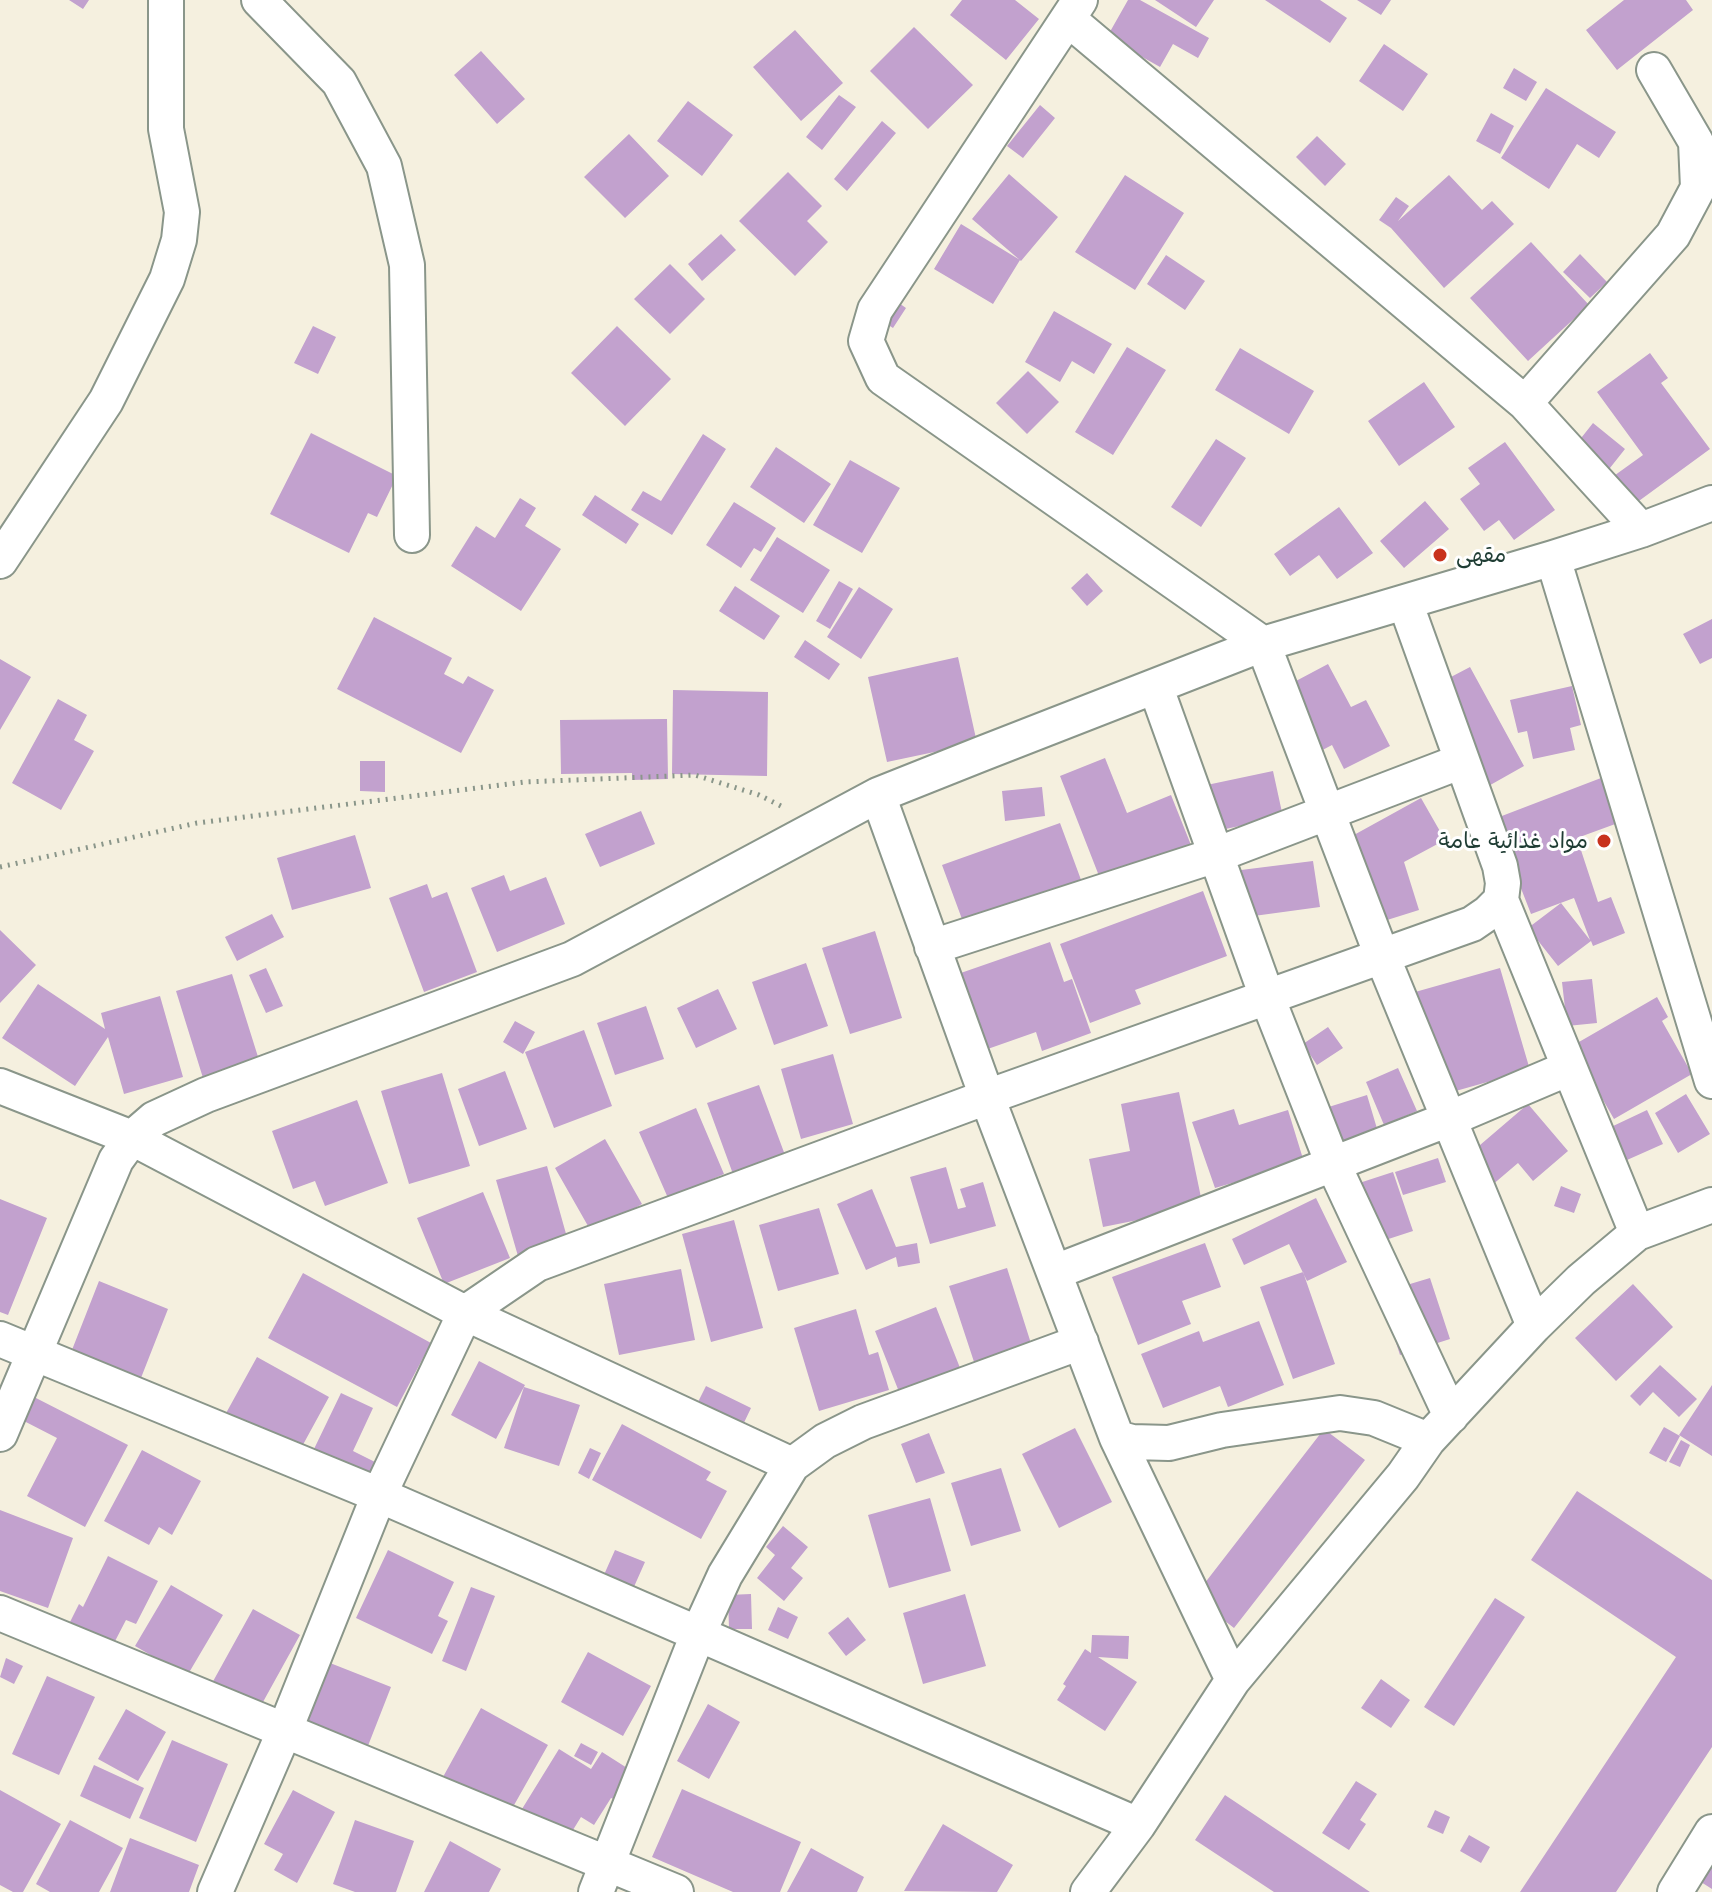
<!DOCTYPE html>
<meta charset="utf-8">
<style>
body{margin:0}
canvas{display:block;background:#f5f0df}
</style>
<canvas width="1712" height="1892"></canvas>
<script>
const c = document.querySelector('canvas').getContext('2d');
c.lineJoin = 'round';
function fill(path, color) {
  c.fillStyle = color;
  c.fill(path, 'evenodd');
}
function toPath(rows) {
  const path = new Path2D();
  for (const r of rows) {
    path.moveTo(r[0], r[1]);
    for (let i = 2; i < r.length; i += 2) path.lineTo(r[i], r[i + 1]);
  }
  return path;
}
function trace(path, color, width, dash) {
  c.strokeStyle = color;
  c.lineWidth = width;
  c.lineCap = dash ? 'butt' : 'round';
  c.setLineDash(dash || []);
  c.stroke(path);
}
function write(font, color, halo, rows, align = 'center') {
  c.font = font + ' Mali,"Playpen Sans Arabic",sans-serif';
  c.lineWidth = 6;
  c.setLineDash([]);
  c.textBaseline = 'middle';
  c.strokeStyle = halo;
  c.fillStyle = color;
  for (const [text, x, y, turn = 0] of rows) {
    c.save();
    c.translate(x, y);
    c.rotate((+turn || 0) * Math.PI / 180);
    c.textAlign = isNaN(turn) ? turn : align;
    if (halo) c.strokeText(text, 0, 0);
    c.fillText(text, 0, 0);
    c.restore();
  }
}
fill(toPath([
 [69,0,89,0,83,9],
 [962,0,1015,0,1039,19,1006,60,950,15],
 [1128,0,1140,0,1209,38,1198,58,1173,44,1160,67,1107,37],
 [1155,0,1214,0,1196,27],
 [1265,0,1320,0,1347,18,1330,43],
 [1357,0,1391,0,1381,15],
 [1624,0,1686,0,1693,10,1617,70,1586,30],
 [914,27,973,85,928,129,870,71],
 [795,30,843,83,801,121,753,67],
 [1384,44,1428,74,1403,111,1359,81],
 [481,51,525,99,497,124,454,75],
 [1514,68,1537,82,1526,101,1503,88],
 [1546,88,1616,132,1599,158,1577,144,1549,189,1501,158],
 [839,95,856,107,822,150,806,137],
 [688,101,733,135,702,176,657,141],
 [1040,105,1055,118,1023,158,1007,146],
 [1491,113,1514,126,1500,154,1476,141],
 [882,121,896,133,847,191,834,179],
 [629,134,669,176,625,218,584,177],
 [1317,136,1346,164,1325,186,1296,157],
 [788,172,822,206,807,221,828,242,795,276,739,221],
 [1009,174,1058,217,1021,261,972,219],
 [1125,175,1184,213,1135,290,1075,252],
 [1449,175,1482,210,1492,201,1514,224,1444,288,1391,228,1379,220,1396,197,1409,206,1398,221],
 [961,224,1020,260,993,304,934,269],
 [721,234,736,250,702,281,688,264],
 [1531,242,1589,305,1528,361,1470,298],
 [1580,254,1607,282,1590,298,1563,272],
 [1166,255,1205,281,1185,310,1147,284],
 [670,264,705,299,670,334,634,299],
 [896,301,906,308,893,328,882,321],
 [1054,311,1112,344,1094,374,1072,361,1060,382,1025,362],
 [313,326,336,337,318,374,294,363],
 [617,326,671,379,625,426,571,373],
 [1127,347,1166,370,1113,455,1075,432],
 [1240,348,1314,391,1289,434,1215,390],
 [1650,353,1668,378,1661,383,1710,449,1632,506,1611,478,1643,455,1597,392],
 [1028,371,1059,402,1027,434,996,403],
 [1424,382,1455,427,1399,466,1368,421],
 [1593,423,1625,449,1606,473,1574,447],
 [311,433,397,476,377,517,368,513,349,553,270,514],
 [703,434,726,449,672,535,631,510,643,491,661,501],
 [1216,439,1246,458,1201,527,1171,507],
 [1505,442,1555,510,1514,540,1499,520,1484,531,1460,499,1480,484,1468,468],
 [776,447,831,484,804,523,750,487],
 [850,460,900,488,862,553,813,525],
 [595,495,639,524,626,544,582,515],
 [520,498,536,508,525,526,561,549,521,611,451,566,476,526,495,538],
 [1425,501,1449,529,1404,568,1380,541],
 [734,502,776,528,761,552,754,548,741,568,706,545],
 [1339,507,1373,553,1337,579,1319,555,1290,576,1274,554],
 [777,537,830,570,803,613,750,580],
 [1087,573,1103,591,1087,606,1071,588],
 [839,581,853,589,830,629,816,621],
 [735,586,780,616,764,640,719,611],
 [859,587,893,609,861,659,827,637],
 [374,617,452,658,444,674,463,684,468,676,494,690,461,753,337,689],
 [1712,619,1712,658,1700,664,1683,634],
 [805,640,840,664,829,680,794,657],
 [958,657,977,743,887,762,868,677],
 [0,659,31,677,0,730],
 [1328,664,1351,707,1366,700,1390,746,1344,769,1332,745,1313,755,1279,690],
 [1470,667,1524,766,1485,788,1430,688],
 [1572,686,1581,725,1570,728,1575,750,1533,759,1527,731,1518,733,1510,700],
 [673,690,768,692,767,776,672,774],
 [58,699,87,715,74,740,94,751,61,810,12,783],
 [667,719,668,779,632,780,632,773,561,774,560,720],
 [1105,758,1127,813,1171,795,1191,845,1101,881,1060,776],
 [360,761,385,761,385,792,360,791],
 [1273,771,1283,817,1211,832,1202,786],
 [1601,778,1618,823,1577,838,1598,902,1611,897,1625,933,1593,946,1591,941,1558,966,1528,928,1561,903,1590,940,1574,898,1531,914,1494,819],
 [1042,787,1045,816,1005,821,1002,791],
 [1421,798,1445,840,1404,862,1419,910,1368,926,1343,841],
 [641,811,655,844,600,867,585,834],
 [1060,823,1087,896,969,938,942,865],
 [355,835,371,888,292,910,277,858],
 [1313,861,1320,907,1239,918,1233,871],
 [504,875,510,891,546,877,565,924,497,952,471,888],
 [427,884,432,898,447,892,477,972,424,992,389,898],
 [1203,891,1227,956,1135,990,1141,1004,1090,1023,1060,944],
 [272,914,284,937,237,961,225,937],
 [0,930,36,965,0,1003],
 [875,931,902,1018,850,1034,822,948],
 [1050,942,1064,982,1072,979,1091,1033,1042,1051,1036,1032,982,1051,955,975],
 [806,963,828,1026,774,1045,752,982],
 [266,968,283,1006,266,1013,249,975],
 [1500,968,1530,1070,1438,1096,1401,996],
 [232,974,259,1060,203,1078,176,991],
 [1592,979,1597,1023,1567,1026,1562,982],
 [38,984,105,1029,101,1013,160,996,183,1077,124,1094,108,1037,75,1086,2,1038],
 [718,989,737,1029,696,1048,677,1008],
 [1657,997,1668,1017,1662,1021,1692,1074,1614,1119,1572,1046],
 [646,1006,664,1059,615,1075,597,1023],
 [515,1021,535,1032,523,1054,503,1042],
 [1328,1027,1343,1048,1317,1065,1303,1044],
 [584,1030,612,1106,554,1128,525,1052],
 [833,1054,853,1124,801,1139,781,1069],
 [1398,1068,1417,1111,1384,1125,1366,1082],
 [505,1071,527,1129,479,1146,458,1089],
 [442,1073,470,1166,409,1184,381,1091],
 [759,1085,785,1155,733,1174,707,1103],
 [1179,1092,1203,1207,1103,1227,1089,1159,1130,1151,1121,1104],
 [1686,1094,1710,1134,1678,1153,1655,1113],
 [1367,1095,1381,1142,1333,1157,1319,1110],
 [357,1100,388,1183,325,1206,315,1181,293,1189,272,1131],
 [1528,1104,1568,1151,1533,1181,1518,1163,1484,1192,1459,1163],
 [696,1108,724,1174,668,1198,639,1132],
 [1234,1109,1239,1125,1288,1110,1304,1162,1215,1188,1192,1122],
 [1647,1110,1663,1144,1627,1160,1611,1127],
 [605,1139,642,1204,592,1233,555,1168],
 [1438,1158,1446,1182,1403,1195,1395,1172],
 [547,1166,570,1248,520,1263,496,1180],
 [946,1167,958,1209,966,1207,960,1189,983,1182,996,1226,930,1244,910,1177],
 [1393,1172,1413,1231,1367,1246,1347,1187],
 [1561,1186,1581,1194,1574,1213,1554,1206],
 [872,1189,896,1247,917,1243,920,1263,898,1267,896,1257,866,1270,837,1204],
 [483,1192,510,1258,444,1284,417,1218],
 [1316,1198,1347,1262,1307,1281,1289,1244,1244,1265,1232,1239],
 [0,1199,47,1218,8,1315,0,1312],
 [819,1208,839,1274,778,1291,759,1225],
 [734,1220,763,1328,711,1342,682,1234],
 [1205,1243,1221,1287,1182,1301,1191,1324,1138,1345,1112,1277],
 [1007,1268,1035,1356,978,1374,949,1286],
 [681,1269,695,1340,619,1355,604,1284],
 [1303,1272,1335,1364,1293,1379,1260,1287],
 [303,1273,431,1343,397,1407,268,1338],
 [1430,1278,1450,1339,1400,1355,1380,1293],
 [99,1281,168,1309,139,1383,70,1355],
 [1633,1284,1673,1327,1616,1381,1575,1338],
 [936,1307,964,1378,903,1402,875,1331],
 [856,1309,869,1355,878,1352,889,1390,819,1411,794,1328],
 [1259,1321,1284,1385,1228,1407,1220,1386,1163,1408,1141,1354,1199,1331,1203,1342],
 [257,1357,329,1397,299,1452,225,1415],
 [479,1361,525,1385,496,1439,451,1415],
 [1660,1365,1697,1399,1679,1417,1653,1392,1640,1406,1630,1396],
 [1712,1385,1712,1456,1679,1435],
 [706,1386,751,1408,740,1431,695,1408],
 [524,1387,580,1405,559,1466,504,1448],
 [341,1393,373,1408,353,1451,377,1463,371,1476,314,1449],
 [34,1397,128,1445,85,1527,27,1496,57,1438,22,1420],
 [622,1424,711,1472,706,1480,727,1491,701,1539,592,1480],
 [1664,1427,1680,1436,1666,1462,1649,1453],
 [1075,1428,1112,1502,1059,1528,1022,1454],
 [1324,1429,1365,1460,1234,1628,1194,1597],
 [929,1433,945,1473,916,1483,901,1444],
 [1681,1440,1690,1445,1680,1467,1669,1462],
 [590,1448,601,1453,589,1479,578,1473],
 [142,1450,201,1481,172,1535,159,1527,149,1545,104,1521],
 [1001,1468,1021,1531,971,1546,951,1483],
 [1577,1491,1712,1580,1712,1747,1616,1892,1520,1892,1676,1657,1531,1560],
 [930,1498,951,1571,889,1588,868,1515],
 [0,1510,73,1538,48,1608,0,1591],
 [783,1526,808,1547,791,1568,803,1578,784,1601,757,1578,775,1555,766,1547],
 [388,1550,454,1582,438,1616,448,1621,432,1654,356,1618],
 [615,1550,645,1562,633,1589,603,1577],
 [108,1556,158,1581,136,1624,126,1620,113,1645,69,1624,79,1604,83,1607],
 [171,1585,223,1615,187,1676,135,1646],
 [471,1587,495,1596,466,1671,442,1661],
 [751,1594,752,1629,729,1629,728,1595],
 [965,1594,986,1666,923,1684,903,1613],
 [1495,1598,1525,1617,1454,1726,1424,1707],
 [778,1607,798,1617,788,1639,768,1630],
 [253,1609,300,1635,258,1711,211,1685],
 [848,1617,866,1640,846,1656,828,1633],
 [1092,1635,1129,1636,1128,1659,1098,1657,1137,1682,1105,1731,1057,1700,1066,1686,1063,1684,1085,1649,1091,1653],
 [588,1652,651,1686,623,1736,561,1702],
 [6,1658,23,1666,14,1684,0,1677],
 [325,1661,391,1687,364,1756,298,1729],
 [47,1676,95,1697,59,1775,12,1754],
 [1381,1679,1410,1700,1391,1728,1361,1708],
 [708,1704,740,1722,709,1779,677,1761],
 [481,1708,548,1745,509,1814,443,1777],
 [126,1709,166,1732,138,1781,98,1759],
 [172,1740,228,1764,196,1842,139,1818],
 [581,1743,598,1752,591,1765,574,1756],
 [559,1749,591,1769,602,1752,635,1773,618,1801,611,1798,594,1825,581,1817,568,1838,522,1809],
 [94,1765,144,1788,130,1819,80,1796],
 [1356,1781,1377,1794,1360,1820,1366,1824,1349,1850,1322,1833],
 [682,1789,801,1842,780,1892,733,1892,652,1857],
 [0,1790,61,1824,23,1892,13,1892,0,1885],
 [293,1790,335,1812,297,1883,274,1870,283,1854,264,1844],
 [1225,1795,1370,1892,1274,1892,1195,1840],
 [1435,1810,1450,1817,1443,1834,1427,1827],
 [70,1820,123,1848,99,1892,50,1892,36,1884],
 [355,1820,414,1841,396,1892,355,1892,333,1884],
 [943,1824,1013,1865,997,1892,904,1891],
 [1469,1835,1490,1847,1481,1863,1460,1851],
 [130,1838,199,1865,189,1892,110,1892],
 [450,1841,501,1869,489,1892,424,1892],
 [1712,1847,1712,1889,1693,1877],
 [811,1848,864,1877,857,1892,787,1892]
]), '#c2a1ce');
const street = toPath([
 [259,0,339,82,384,166,407,265,412,535],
 [1080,0,875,310,866,341,883,378,1263,644,1382,956,1534,1326],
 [1068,19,1525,403,1641,530],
 [1525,403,1673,235,1698,188,1696,142,1654,70],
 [1553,558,1712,1081],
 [0,561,106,401,167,279,179,240,182,212,166,129,166,0],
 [1156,688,1267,997,1333,1164,1451,1416],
 [878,795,987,1097,1117,1438,1132,1442,1169,1443,1222,1430,1340,1413,1374,1418,1428,1440],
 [1501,900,1637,1233],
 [932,947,1216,855,1462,761],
 [0,1086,132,1138,465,1313,792,1465],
 [1055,1272,1449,1119,1569,1068],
 [0,1339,379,1495,1138,1825],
 [0,1434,116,1160,132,1138,154,1119,206,1095,572,959,878,795,981,754,1263,644,1553,558,1641,530,1712,503],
 [1117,1438,1233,1680],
 [0,1613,676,1892],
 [215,1892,284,1732,379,1495,465,1313,537,1264,987,1097,1472,924,1488,913,1501,900,1503,883,1500,866,1405,602],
 [596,1892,698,1634,725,1575,792,1465,825,1441,863,1422,1081,1342],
 [1088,1892,1138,1825,1233,1680,1403,1476,1428,1440,1534,1326,1581,1280,1637,1233,1712,1205],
 [1675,1892,1712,1832]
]);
trace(street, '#8a968a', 38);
trace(toPath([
 [0,867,197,823,525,782,695,775,759,795,785,808]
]), '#8a968a', 5, [2, 6]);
trace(street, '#fff', 34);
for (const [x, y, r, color] of [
 [1440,555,8,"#c8321e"],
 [1604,841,8,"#c8321e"]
]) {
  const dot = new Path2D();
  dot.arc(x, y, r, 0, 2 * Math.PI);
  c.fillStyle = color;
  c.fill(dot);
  trace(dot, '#fff', 3);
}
write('22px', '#1f3d34', '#fff', [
 ["مقهى",1456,555],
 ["مواد غذائية عامة",1588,841,"right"]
], 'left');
</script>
